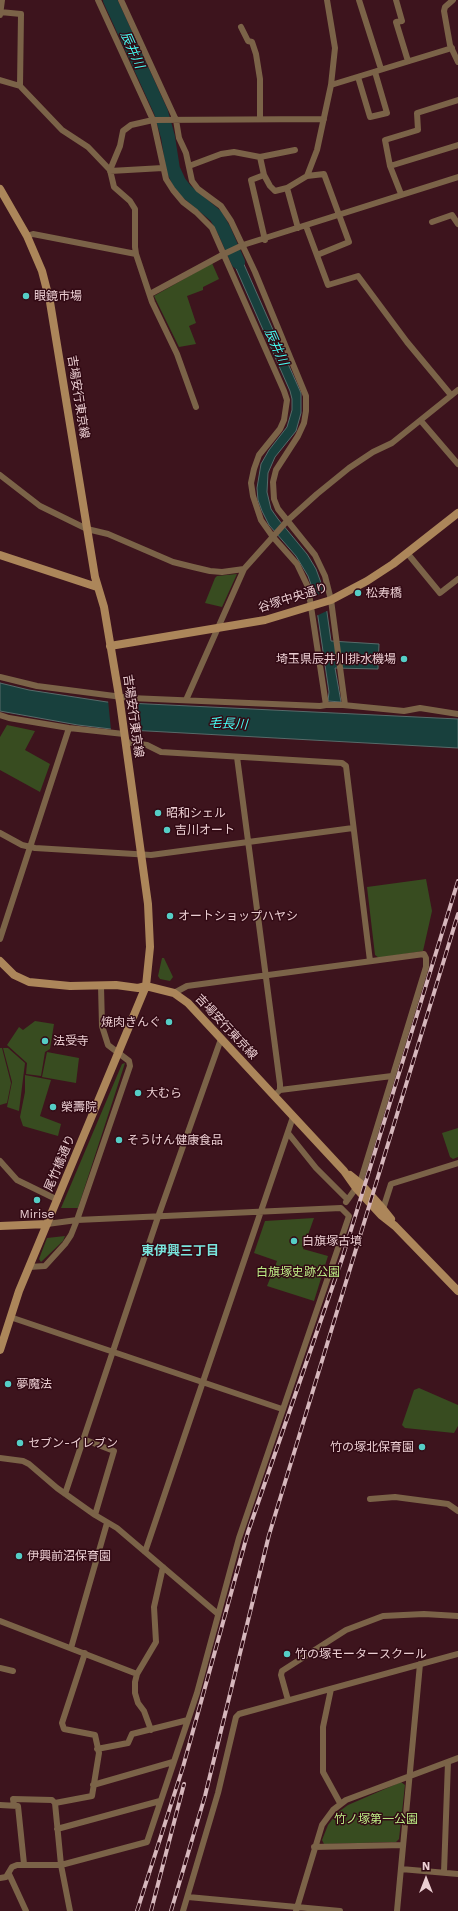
<!DOCTYPE html>
<meta charset="utf-8">
<style>
body{margin:0}
#map{position:relative;width:458px;height:1911px;overflow:hidden;background:#3d141d;font-family:"Work Sans",sans-serif}
canvas{display:block}
.north{position:absolute;left:406px;top:1859px;width:40px;height:40px;-webkit-text-stroke:3px #320a14;paint-order:stroke;rotate:0deg;font-size:11px;font-weight:700;line-height:16px;text-align:center;color:#ebced2}
.north::after{content:'';display:block;margin:auto;width:14px;height:18px;background:#ebced2;clip-path:polygon(50% 0,100% 100%,50% 72%,0 100%)}
</style>
<div id="map">
<canvas width="458" height="1911"></canvas>
<div class="north">N</div>
</div>
<script>
const c = document.querySelector('canvas').getContext('2d');
c.lineJoin = 'round';
function fill(path, color) {
  c.fillStyle = color;
  c.fill(path, 'evenodd');
}
function toPath(rows) {
  const path = new Path2D();
  for (const r of rows) {
    path.moveTo(r[0], r[1]);
    for (let i = 2; i < r.length; i += 2) path.lineTo(r[i], r[i + 1]);
  }
  return path;
}
function trace(path, color, width, dash) {
  c.strokeStyle = color;
  c.lineWidth = width;
  c.lineCap = dash ? 'butt' : 'round';
  c.setLineDash(dash || []);
  c.stroke(path);
}
function write(font, color, halo, rows, align = 'center') {
  c.font = font + ' "Work Sans","Noto Sans JP",sans-serif';
  c.lineWidth = 3;
  c.setLineDash([]);
  c.textBaseline = 'middle';
  c.strokeStyle = halo;
  c.fillStyle = color;
  for (const [text, x, y, turn = 0] of rows) {
    c.save();
    c.translate(x, y);
    c.rotate((+turn || 0) * Math.PI / 180);
    c.textAlign = isNaN(turn) ? turn : align;
    if (halo) c.strokeText(text, 0, 0);
    c.fillText(text, 0, 0);
    c.restore();
  }
}
fill(toPath([
 [212,263,219,279,203,287,203,290,187,296,196,323,189,326,196,344,179,347,154,296],
 [237,574,222,607,205,603,215,578,217,576],
 [7,725,35,731,25,750,50,764,40,792,0,770,0,737],
 [426,879,432,911,423,951,379,958,375,955,367,887],
 [162,958,164,958,173,977,170,981,160,979,158,976],
 [35,1021,54,1024,50,1049,45,1052,41,1076,26,1074,27,1063,7,1045,19,1027,23,1030],
 [0,1048,2,1048,11,1083,7,1103,0,1105],
 [3,1048,8,1048,25,1063,19,1111,7,1107,12,1082],
 [47,1052,79,1058,76,1083,42,1077],
 [125,1063,78,1208,61,1208,122,1064],
 [25,1075,51,1080,40,1116,61,1124,58,1136,23,1126,20,1117,25,1092],
 [458,1128,458,1157,453,1159,450,1157,442,1133],
 [314,1218,303,1249,328,1256,314,1301,267,1286,277,1261,254,1253,265,1221],
 [65,1236,63,1241,41,1262,39,1259,47,1238],
 [419,1388,458,1405,458,1426,454,1433,405,1428,402,1425,414,1390],
 [401,1782,405,1785,399,1839,396,1842,324,1844,322,1840,328,1825,337,1813,348,1805]
]), '#384c20');
const water = toPath([
 [235,244,301,393,301,413,296,431,275,457,268,473,267,492,271,509,278,519,307,554,316,569,324,591,331,641,379,644,378,669,335,668,341,702,328,701,329,692,318,617,313,590,308,576,296,556,269,525,262,511,258,500,257,488,261,464,269,450,287,427,292,410,292,399,290,391,227,248,235,244],
 [0,683,29,690,107,702,458,719,458,748,111,729,78,725,0,711,0,683]
]);
fill(water, '#18403d');
trace(water, '#576b6a', 1);
fill(toPath([
 [326,591,329,610,316,616,313,597],
 [108,700,132,701,136,732,111,730]
]), '#3d141d');
trace(toPath([
 [375,658,385,658]
]), '#576b6a', 2.5);
trace(toPath([
 [110,0,161,112,168,137,173,169,179,182,186,191,216,216,224,230,238,262]
]), '#18403d', 14);
trace(toPath([
 [98,0,153,120,166,179,173,190,183,202,196,212,212,228,284,391,287,400,284,420,280,429,259,455,254,469,251,483,253,496,261,520,273,537,297,564,308,587,326,705],
 [121,0,176,120,179,138,186,153,192,181,198,189,221,206,231,221,255,272,306,396,306,411,304,423,298,436,276,470,273,482,274,499,278,509,315,555,325,576,331,600,345,705],
 [359,0,381,69],
 [396,0,402,21,396,22,408,61],
 [453,0,445,7,444,11,450,45,458,62],
 [0,12,21,14,20,86,62,130,88,147,110,170],
 [0,15,2,0],
 [241,27,248,41,252,42,256,54,260,79,260,119],
 [358,77,370,117,387,113,375,72],
 [0,80,20,86],
 [331,85,452,48],
 [260,157,264,175,270,186,275,191,287,188],
 [189,166,221,154,234,152,260,157,295,150],
 [390,166,458,145],
 [110,171,163,168],
 [264,175,251,180,265,240],
 [307,176,317,150,331,85,335,48,327,0],
 [401,194,390,166,385,140,418,130,417,113,458,100],
 [432,222,452,215,458,224],
 [306,226,328,285,358,276,407,342,451,395],
 [298,228,287,188,307,176,324,174,349,242,317,255],
 [27,236,33,234,136,254],
 [150,294,224,254,243,245,458,177],
 [196,407,177,354,152,302,136,254,135,247,135,209,130,201,114,187,110,170,120,146,123,131,131,125,153,120,324,119],
 [421,421,458,464],
 [0,475,40,506,87,529,108,534,173,562,193,567,210,571,222,572,244,569],
 [408,554,440,593,458,579],
 [0,677,37,686,130,698,320,706,326,705,343,705,404,711,420,708,458,714],
 [186,700,244,569,287,521,317,494,349,468,373,452,392,443,458,390],
 [0,715,9,718,69,728,124,734],
 [125,742,147,745,161,752,342,763,346,766,370,961],
 [237,757,280,1084,280,1090,274,1096],
 [0,833,22,845,35,848,151,855,353,828],
 [0,939,69,728],
 [174,993,187,986,424,954,426,958,426,967,360,1183],
 [280,1090,392,1076],
 [288,1133,316,1168,347,1199],
 [0,1161,17,1180,58,1200],
 [346,1202,356,1188],
 [383,1209,391,1184,458,1163],
 [29,1267,45,1266,65,1244,71,1235,77,1220,130,1066,129,1061,108,1045,102,1026,101,986],
 [10,1317,282,1409],
 [83,1439,114,1451,95,1515],
 [0,1458,23,1461,29,1464,57,1488,95,1515,117,1528,218,1614],
 [65,1494,158,1217,221,1039],
 [370,1499,395,1497,448,1504,458,1511],
 [145,1552,293,1117],
 [0,1621,137,1674],
 [71,1648,107,1523],
 [0,1668,13,1671],
 [331,1689,323,1727,323,1772,340,1803],
 [288,1700,281,1675,282,1671,346,1630,383,1616,424,1614,458,1616],
 [151,1730,144,1711,138,1703,135,1693,135,1682,137,1674,156,1642,154,1607,163,1567],
 [97,1749,128,1743,132,1734,188,1720],
 [93,1785,173,1762],
 [55,1803,61,1865,70,1911],
 [0,1805,18,1806,24,1864],
 [14,1805,13,1799,52,1800,55,1803,92,1796,99,1753,95,1735,64,1729,62,1723,85,1653],
 [57,1829,160,1801],
 [314,1847,403,1845],
 [401,1869,458,1874],
 [444,1872,448,1762],
 [9,1874,26,1911],
 [0,1878,6,1877,12,1867,17,1865,61,1865,147,1842,197,1693,239,1538,349,1216,341,1208,77,1220,47,1224],
 [188,1897,340,1911],
 [183,1911,218,1793,236,1717,239,1714,458,1654],
 [296,1911,322,1825,333,1810,346,1800,458,1758],
 [397,1911,420,1664]
]), '#7b6348', 6);
trace(toPath([
 [0,189,27,236,42,271,50,302,95,577,104,607,120,702,148,904,150,947,146,986,19,1291,0,1350],
 [0,555,97,587],
 [110,646,265,620,331,600,367,581,393,564,458,513],
 [0,961,14,975,29,982,70,986,116,985,138,988,146,986],
 [146,986,174,993,188,1003,344,1171,356,1188,381,1215,395,1226,458,1291],
 [350,1175,360,1183,383,1209,391,1219],
 [0,1226,47,1224]
]), '#ac865a', 8);
const rail = toPath([
 [137,1911,183,1767,248,1532,343,1256,458,881],
 [151,1911,184,1784],
 [171,1911,205,1796,269,1535,458,914]
]);
trace(rail, '#d6b7bc', 4);
trace(rail, '#320a14', 2.5, [8]);
for (const [x, y, r, color] of [
 [26,296,4,"#55cec6"],
 [358,593,4,"#55cec6"],
 [404,659,4,"#55cec6"],
 [158,813,4,"#55cec6"],
 [167,830,4,"#55cec6"],
 [170,916,4,"#55cec6"],
 [169,1022,4,"#55cec6"],
 [45,1041,4,"#55cec6"],
 [138,1093,4,"#55cec6"],
 [53,1107,4,"#55cec6"],
 [119,1140,4,"#55cec6"],
 [37,1200,4,"#55cec6"],
 [294,1241,4,"#55cec6"],
 [8,1384,4,"#55cec6"],
 [20,1443,4,"#55cec6"],
 [422,1447,4,"#55cec6"],
 [19,1556,4,"#55cec6"],
 [287,1654,4,"#55cec6"]
]) {
  const dot = new Path2D();
  dot.arc(x, y, r, 0, 2 * Math.PI);
  c.fillStyle = color;
  c.fill(dot);
  trace(dot, '#320a14', 1.5);
}
write('12px', '#ebced2', '#320a14', [
 ["眼鏡市場",34,296],
 ["松寿橋",366,593],
 ["埼玉県辰井川排水機場",396,659,"right"],
 ["昭和シェル",166,813],
 ["吉川オート",175,830],
 ["オートショップハヤシ",178,916],
 ["焼肉きんぐ",161,1022,"right"],
 ["法受寺",53,1041],
 ["大むら",146,1093],
 ["榮壽院",61,1107],
 ["そうけん健康食品",127,1140],
 ["Mirise",37,1214,"center"],
 ["白旗塚古墳",302,1241],
 ["夢魔法",16,1384],
 ["セブン-イレブン",28,1443],
 ["竹の塚北保育園",414,1447,"right"],
 ["伊興前沼保育園",27,1556],
 ["竹の塚モータースクール",295,1654]
], 'left');
write('12px', '#ebced2', '#320a14', [
 ["吉場安行東京線",78,397,81],
 ["谷塚中央通り",293,598,-17],
 ["吉場安行東京線",133,716,82],
 ["吉場安行東京線",226,1027,47],
 ["尾竹橋通り",60,1163,-67]
]);
write('12px', '#bded86', '#320a14', [
 ["白旗塚史跡公園",298,1272],
 ["竹ノ塚第一公園",376,1819]
]);
write('italic 13px', '#45faf0', '#320a14', [
 ["辰井川",132,50,66],
 ["辰井川",276,347,66],
 ["毛長川",228,724,3]
]);
write('bold 13px', '#7ae5dd', '#320a14', [
 ["東伊興三丁目",180,1251]
]);
</script>
